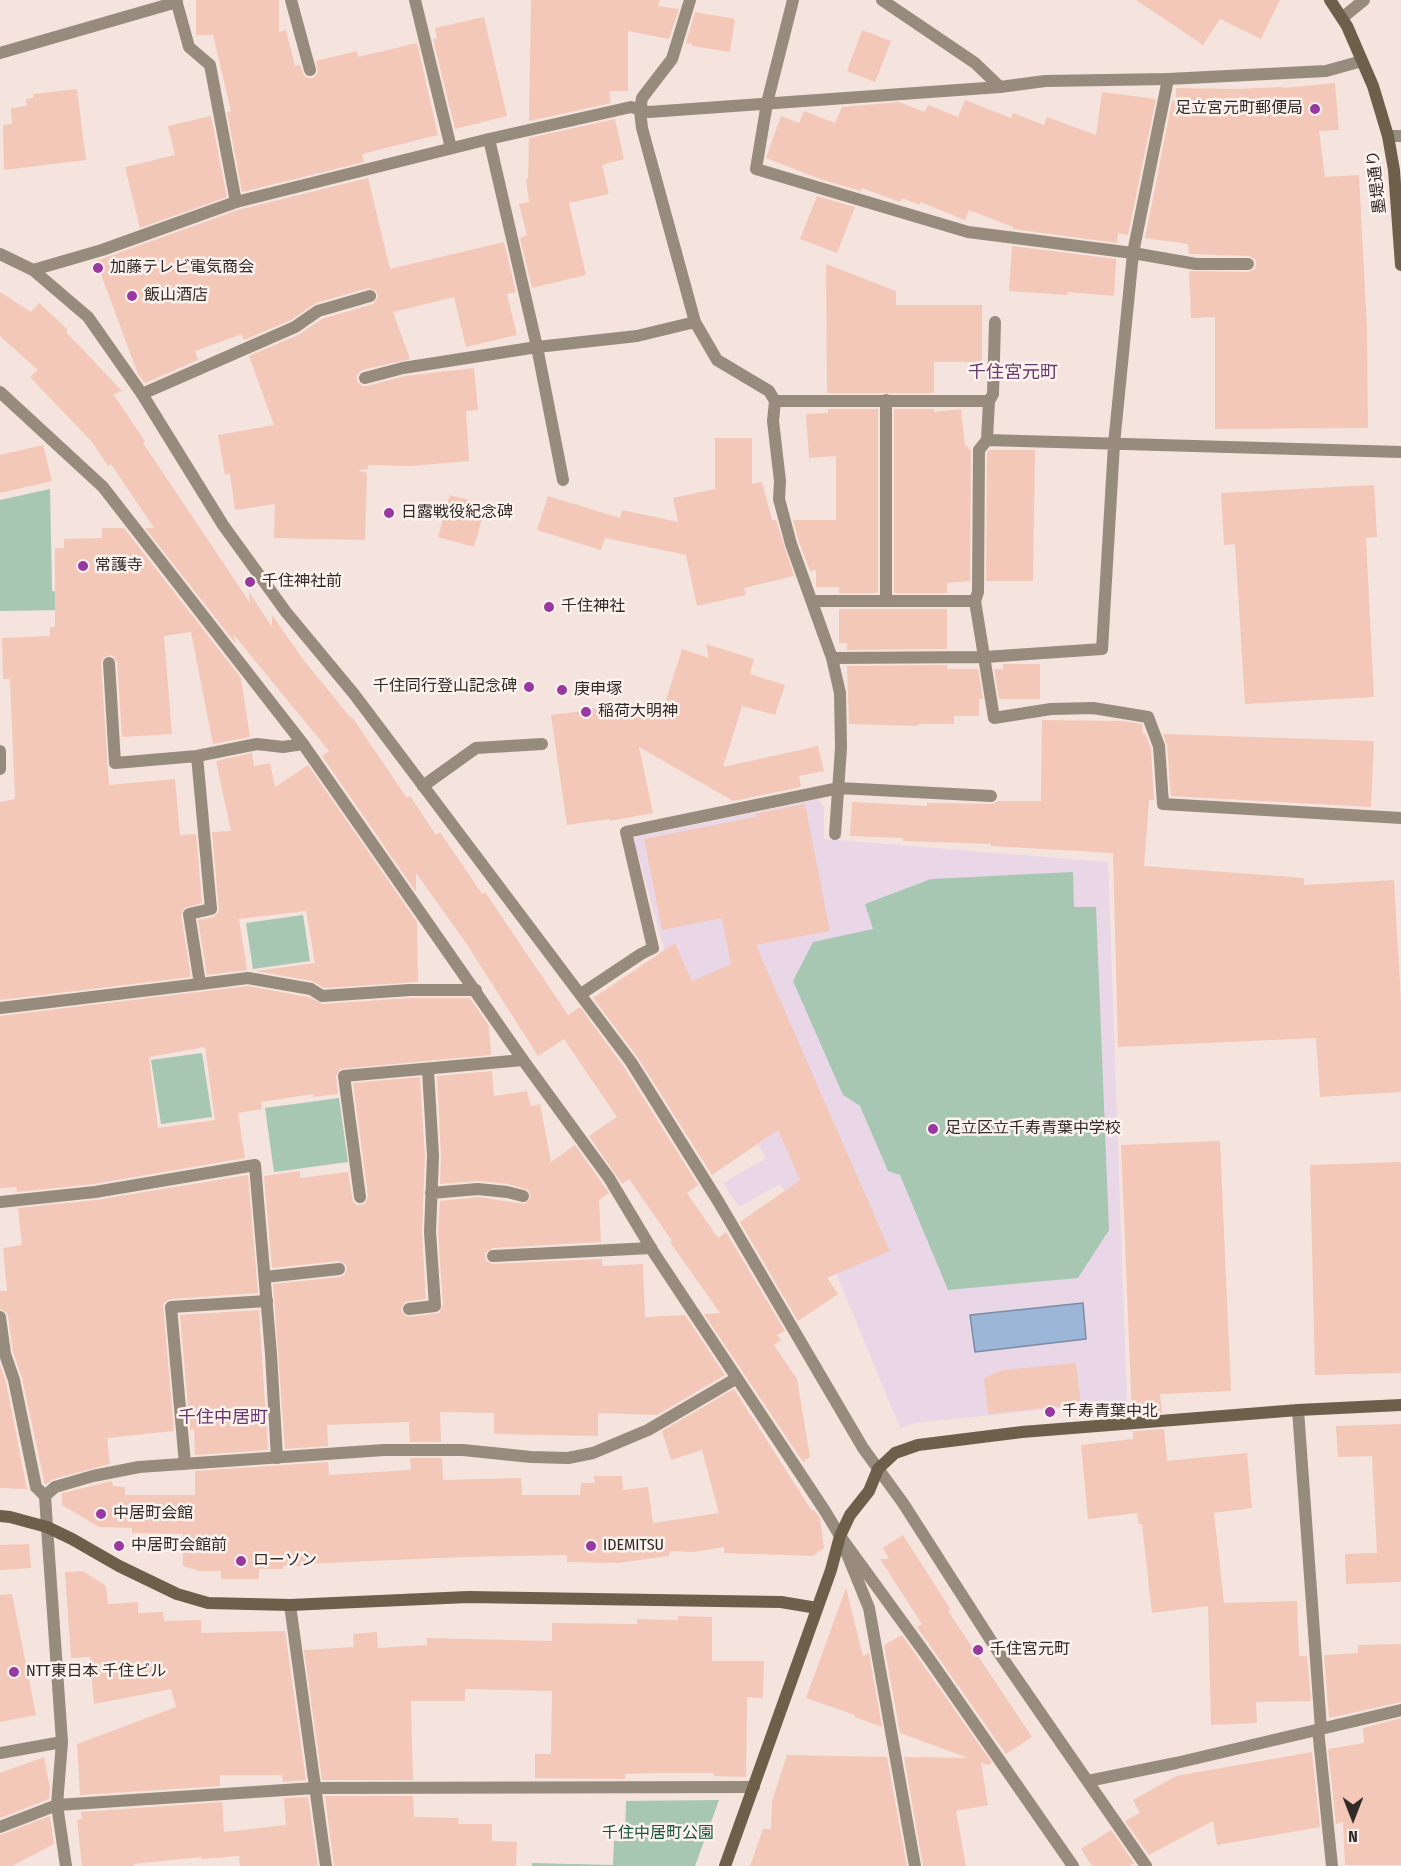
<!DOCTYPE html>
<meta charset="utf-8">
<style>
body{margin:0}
#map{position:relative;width:1401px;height:1866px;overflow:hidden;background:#f5e3dd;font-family:"Fira Sans Condensed",sans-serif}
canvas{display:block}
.north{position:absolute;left:1323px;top:1788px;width:60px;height:60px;-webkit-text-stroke:4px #fdf2ee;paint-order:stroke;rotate:180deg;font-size:16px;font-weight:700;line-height:24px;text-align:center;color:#312b28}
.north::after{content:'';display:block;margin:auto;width:21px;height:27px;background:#312b28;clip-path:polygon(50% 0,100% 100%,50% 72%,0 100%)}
</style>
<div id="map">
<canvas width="1401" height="1866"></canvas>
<div class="north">N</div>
</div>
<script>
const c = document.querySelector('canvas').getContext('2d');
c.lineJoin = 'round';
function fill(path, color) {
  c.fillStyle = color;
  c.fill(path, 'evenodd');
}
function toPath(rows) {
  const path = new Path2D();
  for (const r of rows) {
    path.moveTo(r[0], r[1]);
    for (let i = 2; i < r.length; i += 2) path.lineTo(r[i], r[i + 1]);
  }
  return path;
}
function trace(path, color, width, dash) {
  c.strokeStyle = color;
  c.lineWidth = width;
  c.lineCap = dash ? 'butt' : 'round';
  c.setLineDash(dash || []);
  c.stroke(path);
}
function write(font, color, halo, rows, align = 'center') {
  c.font = font + ' "Fira Sans Condensed","Noto Sans JP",sans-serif';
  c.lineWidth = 5;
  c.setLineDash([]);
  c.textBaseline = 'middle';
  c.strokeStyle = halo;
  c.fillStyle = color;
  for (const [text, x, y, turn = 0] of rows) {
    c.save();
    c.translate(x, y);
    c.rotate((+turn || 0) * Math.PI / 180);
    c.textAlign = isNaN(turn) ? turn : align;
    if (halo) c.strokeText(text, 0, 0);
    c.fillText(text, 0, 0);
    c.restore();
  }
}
fill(toPath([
 [819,799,824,808,824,839,1108,862,1127,1401,915,1423,900,1428,832,1263,780,1184,739,1207,723,1183,766,1158,731,1100,666,956,635,844,636,837]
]), '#e9d7e8');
fill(toPath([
 [50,489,52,591,59,592,60,610,0,611,0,500],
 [1073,872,1074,907,1096,907,1109,1230,1078,1278,948,1290,900,1175,888,1171,860,1106,843,1095,793,981,813,942,873,929,865,904,931,879],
 [303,915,310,961,253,969,246,923],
 [202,1053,212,1117,161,1124,151,1060],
 [339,1098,348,1162,274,1172,265,1108],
 [719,1800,695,1866,532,1866,532,1863,613,1865,614,1841,625,1841,626,1801]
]), '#a7c7b2');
const water = toPath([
 [1083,1303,1086,1339,975,1352,970,1315,1083,1303]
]);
fill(water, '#9bb6d6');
trace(water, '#7b8ca2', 1.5);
fill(toPath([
 [196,0,279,0,279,32,286,30,295,66,300,65,304,75,308,78,313,78,318,73,316,61,357,51,358,57,417,43,438,135,362,154,364,162,242,192,227,112,231,111,213,35,196,35],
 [531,0,660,0,658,6,679,9,669,39,628,31,628,91,609,91,611,103,529,121],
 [1136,0,1280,0,1261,39,1220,19,1203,45],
 [695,12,735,19,730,52,692,46,692,44,686,43],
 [484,17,507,116,455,129,433,39,437,39,435,28],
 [862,30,891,41,875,82,847,71],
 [1335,83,1339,130,1319,131,1325,177,1359,175,1367,329,1368,428,1215,429,1215,317,1191,318,1189,271,1248,272,1255,269,1256,263,1255,259,1249,256,1189,254,1188,244,1145,238,1172,101,1176,101,1176,88,1236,89,1282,87,1282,88],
 [77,89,86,160,4,170,3,125,12,124,11,108,27,106,26,99,33,98,33,94],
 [1102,92,1156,99,1128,235,1118,233,1117,243,1013,229,1013,227,969,210,965,220,920,202,920,205,902,198,900,202,862,188,861,191,823,180,766,158,781,116,799,123,804,111,835,123,842,107,899,102,925,112,928,105,958,117,965,100,1011,118,1013,113,1044,125,1047,117,1096,135],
 [211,116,227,197,140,228,125,167,175,155,168,126],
 [615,119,624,159,602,165,609,194,569,203,586,275,532,288,520,238,527,235,519,204,529,202,526,179,528,179,529,138],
 [368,178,390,269,504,242,516,292,507,294,517,335,466,347,454,297,393,312,410,359,362,370,357,375,357,381,362,386,367,386,405,376,474,368,478,410,466,411,469,461,410,466,368,465,368,469,358,470,367,473,365,540,274,538,275,504,235,510,230,474,225,475,218,435,274,425,249,356,298,335,322,319,373,304,378,297,376,291,368,288,316,303,291,320,244,340,242,334,195,351,198,360,145,383,138,374,96,261,238,210],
 [817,196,855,207,837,253,800,239],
 [1012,246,1116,259,1114,296,1067,292,1067,295,1009,291],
 [826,264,896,291,896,305,982,305,982,362,934,362,934,393,827,393],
 [0,292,31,312,39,303,68,330,66,332,122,391,113,394,145,441,143,443,250,603,249,592,272,627,272,615,305,662,351,718,352,717,407,798,410,796,436,835,440,832,482,894,485,892,568,1015,580,1007,624,1067,698,1185,687,1193,718,1238,726,1232,785,1331,777,1335,781,1340,774,1345,797,1379,810,1457,803,1462,704,1314,720,1313,670,1242,672,1241,629,1179,622,1184,589,1136,617,1117,564,1039,538,1056,466,943,416,873,416,892,322,756,329,751,234,635,236,644,145,528,154,528,111,464,108,466,92,442,30,377,38,370,0,336],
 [828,409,878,409,878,593,839,593,839,587,816,587,816,570,810,571,799,542,793,520,836,520,836,456,809,458,806,414,828,413],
 [894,409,934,409,934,412,961,409,965,446,968,446,969,450,971,450,970,581,947,583,947,593,894,593],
 [715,438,752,438,752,484,762,482,772,520,776,520,794,576,744,588,746,595,697,606,686,555,605,538,601,550,537,530,548,496,620,518,622,510,678,522,673,498,715,489],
 [43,445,52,481,0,493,0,455],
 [989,450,1035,450,1033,581,986,581,987,453],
 [1374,485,1377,537,1366,538,1374,697,1245,704,1235,544,1224,545,1221,493],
 [450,495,486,505,474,547,438,537],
 [102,528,124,528,241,678,250,737,213,744,191,632,164,636,172,734,122,737,117,662,112,655,104,657,101,663,109,785,175,779,180,835,196,834,202,903,184,908,181,915,191,977,0,1000,0,802,15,799,10,679,3,679,2,638,50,636,50,627,55,627,55,548,64,548,64,539,102,538],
 [839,609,947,609,947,649,847,650,847,643,839,643],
 [706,644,754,659,750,674,785,685,775,715,742,706,723,767,818,746,824,771,799,776,801,787,733,801,639,747,653,813,610,821,610,819,567,825,551,715,584,711,585,707,608,711,608,714,660,719,682,649,709,658],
 [1003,664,1040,664,1040,699,999,699,994,669,1003,669],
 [947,665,947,669,978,669,983,699,979,699,979,716,954,716,954,724,918,724,918,726,849,724,847,666],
 [1042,720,1123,721,1142,724,1143,733,1145,733,1151,748,1154,800,1149,800,1144,866,1304,878,1304,885,1394,880,1401,1001,1401,1092,1320,1097,1316,1038,1118,1047,1113,853,991,846,991,844,903,841,903,838,850,836,852,802,927,806,927,803,992,804,998,801,1041,801],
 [1163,734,1374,741,1371,807,1171,796,1167,745],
 [252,753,254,766,270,763,275,787,308,765,417,922,418,982,324,988,312,981,256,971,315,963,306,911,239,919,247,970,207,975,198,920,213,917,219,912,212,832,231,831,216,761],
 [805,804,830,931,756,945,890,1251,827,1278,838,1294,798,1321,740,1222,800,1180,778,1130,712,1175,638,1058,593,998,675,943,692,981,731,964,722,918,662,930,644,839,759,816,754,814],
 [248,986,308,997,323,1004,410,998,470,998,489,1026,491,1055,340,1069,336,1076,338,1094,313,1097,313,1094,261,1102,262,1109,238,1113,245,1158,94,1184,17,1192,16,1187,0,1188,0,1016],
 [205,1047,215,1120,158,1128,149,1057],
 [492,1071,494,1096,527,1091,531,1106,540,1104,551,1162,575,1145,609,1193,599,1200,601,1242,493,1248,485,1253,486,1261,493,1264,602,1259,602,1266,643,1264,645,1317,685,1315,725,1375,657,1415,598,1413,598,1436,494,1434,494,1413,440,1412,441,1442,410,1442,409,1422,327,1425,328,1446,285,1449,273,1284,340,1277,344,1275,347,1269,345,1264,338,1261,272,1268,264,1176,300,1171,300,1178,348,1172,353,1202,357,1205,365,1204,368,1196,353,1083,420,1077,425,1156,422,1233,426,1299,405,1302,401,1309,403,1314,409,1317,439,1313,443,1305,438,1232,440,1201,478,1197,525,1204,531,1197,528,1190,508,1184,478,1181,440,1184,441,1156,437,1076],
 [1220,1141,1231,1391,1160,1394,1162,1413,1132,1415,1121,1145],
 [1401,1162,1401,1373,1315,1375,1310,1165],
 [248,1175,258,1293,170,1299,163,1304,174,1431,107,1438,110,1464,53,1479,45,1485,22,1378,13,1352,8,1316,6,1312,0,1309,0,1291,7,1291,3,1248,22,1245,18,1208,96,1200],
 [259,1310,268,1450,195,1455,194,1429,190,1430,180,1315],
 [1076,1363,1081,1404,988,1414,984,1378,1003,1370],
 [0,1365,6,1382,27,1489,0,1488],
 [734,1389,812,1511,814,1510,820,1518,824,1548,813,1556,724,1553,724,1547,694,1552,670,1551,669,1556,618,1563,567,1562,567,1555,464,1557,302,1564,302,1566,283,1566,283,1569,259,1569,259,1579,221,1579,221,1571,200,1571,183,1566,183,1534,132,1533,132,1528,99,1527,62,1505,62,1493,112,1481,113,1486,125,1487,125,1495,195,1495,195,1471,328,1462,329,1475,411,1470,410,1458,442,1458,443,1480,521,1478,522,1495,580,1495,581,1483,595,1483,594,1476,622,1476,623,1490,648,1487,653,1523,719,1513,702,1450,671,1460,662,1431],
 [1401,1424,1401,1582,1346,1584,1345,1554,1377,1553,1372,1456,1338,1457,1336,1426],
 [1164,1429,1167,1461,1247,1453,1252,1508,1214,1513,1224,1603,1297,1601,1299,1656,1307,1656,1311,1701,1256,1702,1257,1723,1211,1725,1208,1606,1152,1613,1142,1524,1139,1524,1137,1513,1088,1519,1081,1445,1133,1439,1133,1431],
 [903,1535,951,1610,948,1611,1032,1737,1006,1754,917,1627,922,1624,880,1559,889,1559,883,1548],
 [29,1544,31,1568,0,1570,0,1545],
 [83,1571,106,1586,108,1604,138,1602,138,1613,163,1612,164,1621,201,1620,201,1633,285,1631,306,1780,283,1782,282,1775,220,1775,220,1786,80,1795,77,1744,176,1707,171,1689,94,1704,90,1657,71,1658,65,1572],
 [846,1588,863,1656,869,1653,882,1727,855,1717,855,1715,806,1698],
 [12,1594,36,1715,0,1722,0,1595],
 [678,1616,712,1617,712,1661,764,1661,763,1698,747,1697,746,1777,714,1776,714,1773,655,1773,625,1774,625,1779,535,1778,535,1754,551,1754,552,1691,465,1689,465,1701,411,1701,413,1780,322,1780,304,1650,354,1647,353,1634,377,1632,378,1648,427,1645,427,1638,552,1641,552,1623,637,1624,637,1619,678,1620],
 [902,1635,992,1763,988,1765,981,1763,988,1805,956,1811,966,1866,923,1866,904,1757,968,1758,900,1733,884,1645],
 [1401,1644,1401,1702,1329,1718,1324,1655,1358,1653,1358,1645],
 [1401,1718,1401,1865,1345,1865,1343,1822,1336,1824,1328,1749,1364,1743,1363,1728],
 [1312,1752,1320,1827,1217,1845,1213,1821,1149,1855,1125,1821,1140,1813,1133,1800,1176,1776],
 [787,1755,887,1757,907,1866,750,1866,763,1829,771,1829,772,1801],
 [44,1757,50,1789,49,1799,0,1818,0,1773],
 [325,1796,413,1796,414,1817,459,1818,458,1824,492,1824,492,1841,517,1842,516,1866,334,1866],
 [308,1797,318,1866,240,1866,239,1856,202,1859,202,1857,133,1864,134,1866,82,1866,77,1820,82,1819,81,1812,222,1802,224,1832,286,1825,284,1798],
 [50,1816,54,1844,12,1866,0,1866,0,1835],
 [1111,1830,1134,1863,1129,1866,1092,1866,1081,1849]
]), '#f4c8b8');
trace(toPath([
 [176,0,189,47,210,65,236,202],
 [291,0,310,70],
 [415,0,451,148],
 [793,0,767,103,756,169,968,232,1133,253,1196,264,1248,264],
 [882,0,975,63,1000,87],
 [0,53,177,2],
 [489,139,537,347,563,480],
 [695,322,717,360,769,391,775,401],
 [995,322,993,394,989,401,987,440,1401,452],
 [365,378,403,368,537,347,637,336,695,322,642,128,640,110,642,98,672,59,690,0],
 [142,394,295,327,318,311,370,296],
 [987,440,979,450,978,592,975,601,994,718,1051,709,1093,708,1148,717,1159,746,1163,804,1401,818],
 [812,601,975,601],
 [832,658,985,657,1102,649,1114,444,1133,253,1168,79],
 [109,663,115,763,197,756,257,744,283,747,303,744],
 [0,751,0,769],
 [423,786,476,748,542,744],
 [835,834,841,748,840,693,832,658,791,544,779,499,780,481,773,421,775,401,989,401],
 [200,984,248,978,311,989,322,996,410,990,476,990],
 [581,994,641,954,653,948,626,832,839,788,991,796],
 [0,1008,200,984,189,914,211,909,197,756],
 [431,1193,478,1189,507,1192,523,1196],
 [360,1197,344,1076,523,1060],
 [0,1202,95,1192,255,1165,271,1354,277,1458],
 [493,1256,651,1248],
 [265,1277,339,1269],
 [409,1309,435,1306,430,1232,433,1156,428,1070],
 [0,1317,5,1354,14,1380,36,1487,45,1496],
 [47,1527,62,1742,57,1805,66,1866],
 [290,1605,326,1866],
 [1318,1729,1332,1866],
 [0,1753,62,1742],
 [0,1827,57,1805,315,1788,754,1787]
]), '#968b7c', 12);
trace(toPath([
 [1342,18,1364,0],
 [1388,136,1401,136],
 [0,254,33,270,88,317,142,394,223,525,286,612,354,694,631,1062,718,1201,863,1448,903,1503,999,1653,1146,1866],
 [33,270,102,250,236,202,489,139,631,107,649,112,1000,87,1045,81,1168,79,1326,71,1362,61],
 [0,392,103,487,303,744,523,1060,609,1178,654,1253,825,1511,840,1536,930,1660,1073,1866],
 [886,400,886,601],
 [1298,1410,1321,1729],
 [185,1464,171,1307,267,1301],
 [47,1527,45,1496,55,1487,93,1476,139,1467,384,1450,463,1450,531,1457,568,1458,593,1453,648,1430,737,1378],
 [847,1554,869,1608,915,1866],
 [1088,1781,1176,1763,1401,1710]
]), '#968b7c', 12);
trace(toPath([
 [1330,0,1347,26,1373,86,1388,136,1394,170,1401,265],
 [0,1516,10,1517,47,1527,72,1539,119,1566,177,1594,208,1603,290,1605,468,1597,781,1602,817,1608],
 [725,1866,831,1570,840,1536,850,1515,869,1491,878,1469,895,1453,918,1445,1022,1432,1298,1410,1401,1405]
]), '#6e5f4a', 12);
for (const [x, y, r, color] of [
 [1315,109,6,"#9838a1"],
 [98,268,6,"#9838a1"],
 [132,296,6,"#9838a1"],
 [389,513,6,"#9838a1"],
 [83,566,6,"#9838a1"],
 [250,582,6,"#9838a1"],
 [549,607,6,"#9838a1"],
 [529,687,6,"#9838a1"],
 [562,690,6,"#9838a1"],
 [586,712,6,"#9838a1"],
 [933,1129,6,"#9838a1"],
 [1050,1412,6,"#9838a1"],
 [101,1514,6,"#9838a1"],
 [119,1546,6,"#9838a1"],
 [591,1546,6,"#9838a1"],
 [241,1561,6,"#9838a1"],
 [978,1650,6,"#9838a1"],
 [14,1672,6,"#9838a1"]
]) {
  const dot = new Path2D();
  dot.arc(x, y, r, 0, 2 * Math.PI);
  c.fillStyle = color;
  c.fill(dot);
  trace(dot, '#fdf2ee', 2);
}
write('16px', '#312b28', '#fdf2ee', [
 ["足立宮元町郵便局",1303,109,"right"],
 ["加藤テレビ電気商会",110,268],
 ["飯山酒店",144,296],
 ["日露戦役紀念碑",401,513],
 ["常護寺",95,566],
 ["千住神社前",262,582],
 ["千住神社",561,607],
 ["千住同行登山記念碑",517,687,"right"],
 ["庚申塚",574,690],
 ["稲荷大明神",598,712],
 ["足立区立千寿青葉中学校",945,1129],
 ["千寿青葉中北",1062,1412],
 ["中居町会館",113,1514],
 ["中居町会館前",131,1546],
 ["IDEMITSU",603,1546],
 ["ローソン",253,1561],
 ["千住宮元町",990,1650],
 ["NTT東日本 千住ビル",26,1672]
], 'left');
write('16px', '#312b28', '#fdf2ee', [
 ["墨堤通り",1377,182,-97]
]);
write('16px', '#165736', '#fdf2ee', [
 ["千住中居町公園",658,1834]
]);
write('18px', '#68386c', '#fdf2ee', [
 ["千住宮元町",1013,373],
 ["千住中居町",223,1418]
]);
</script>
